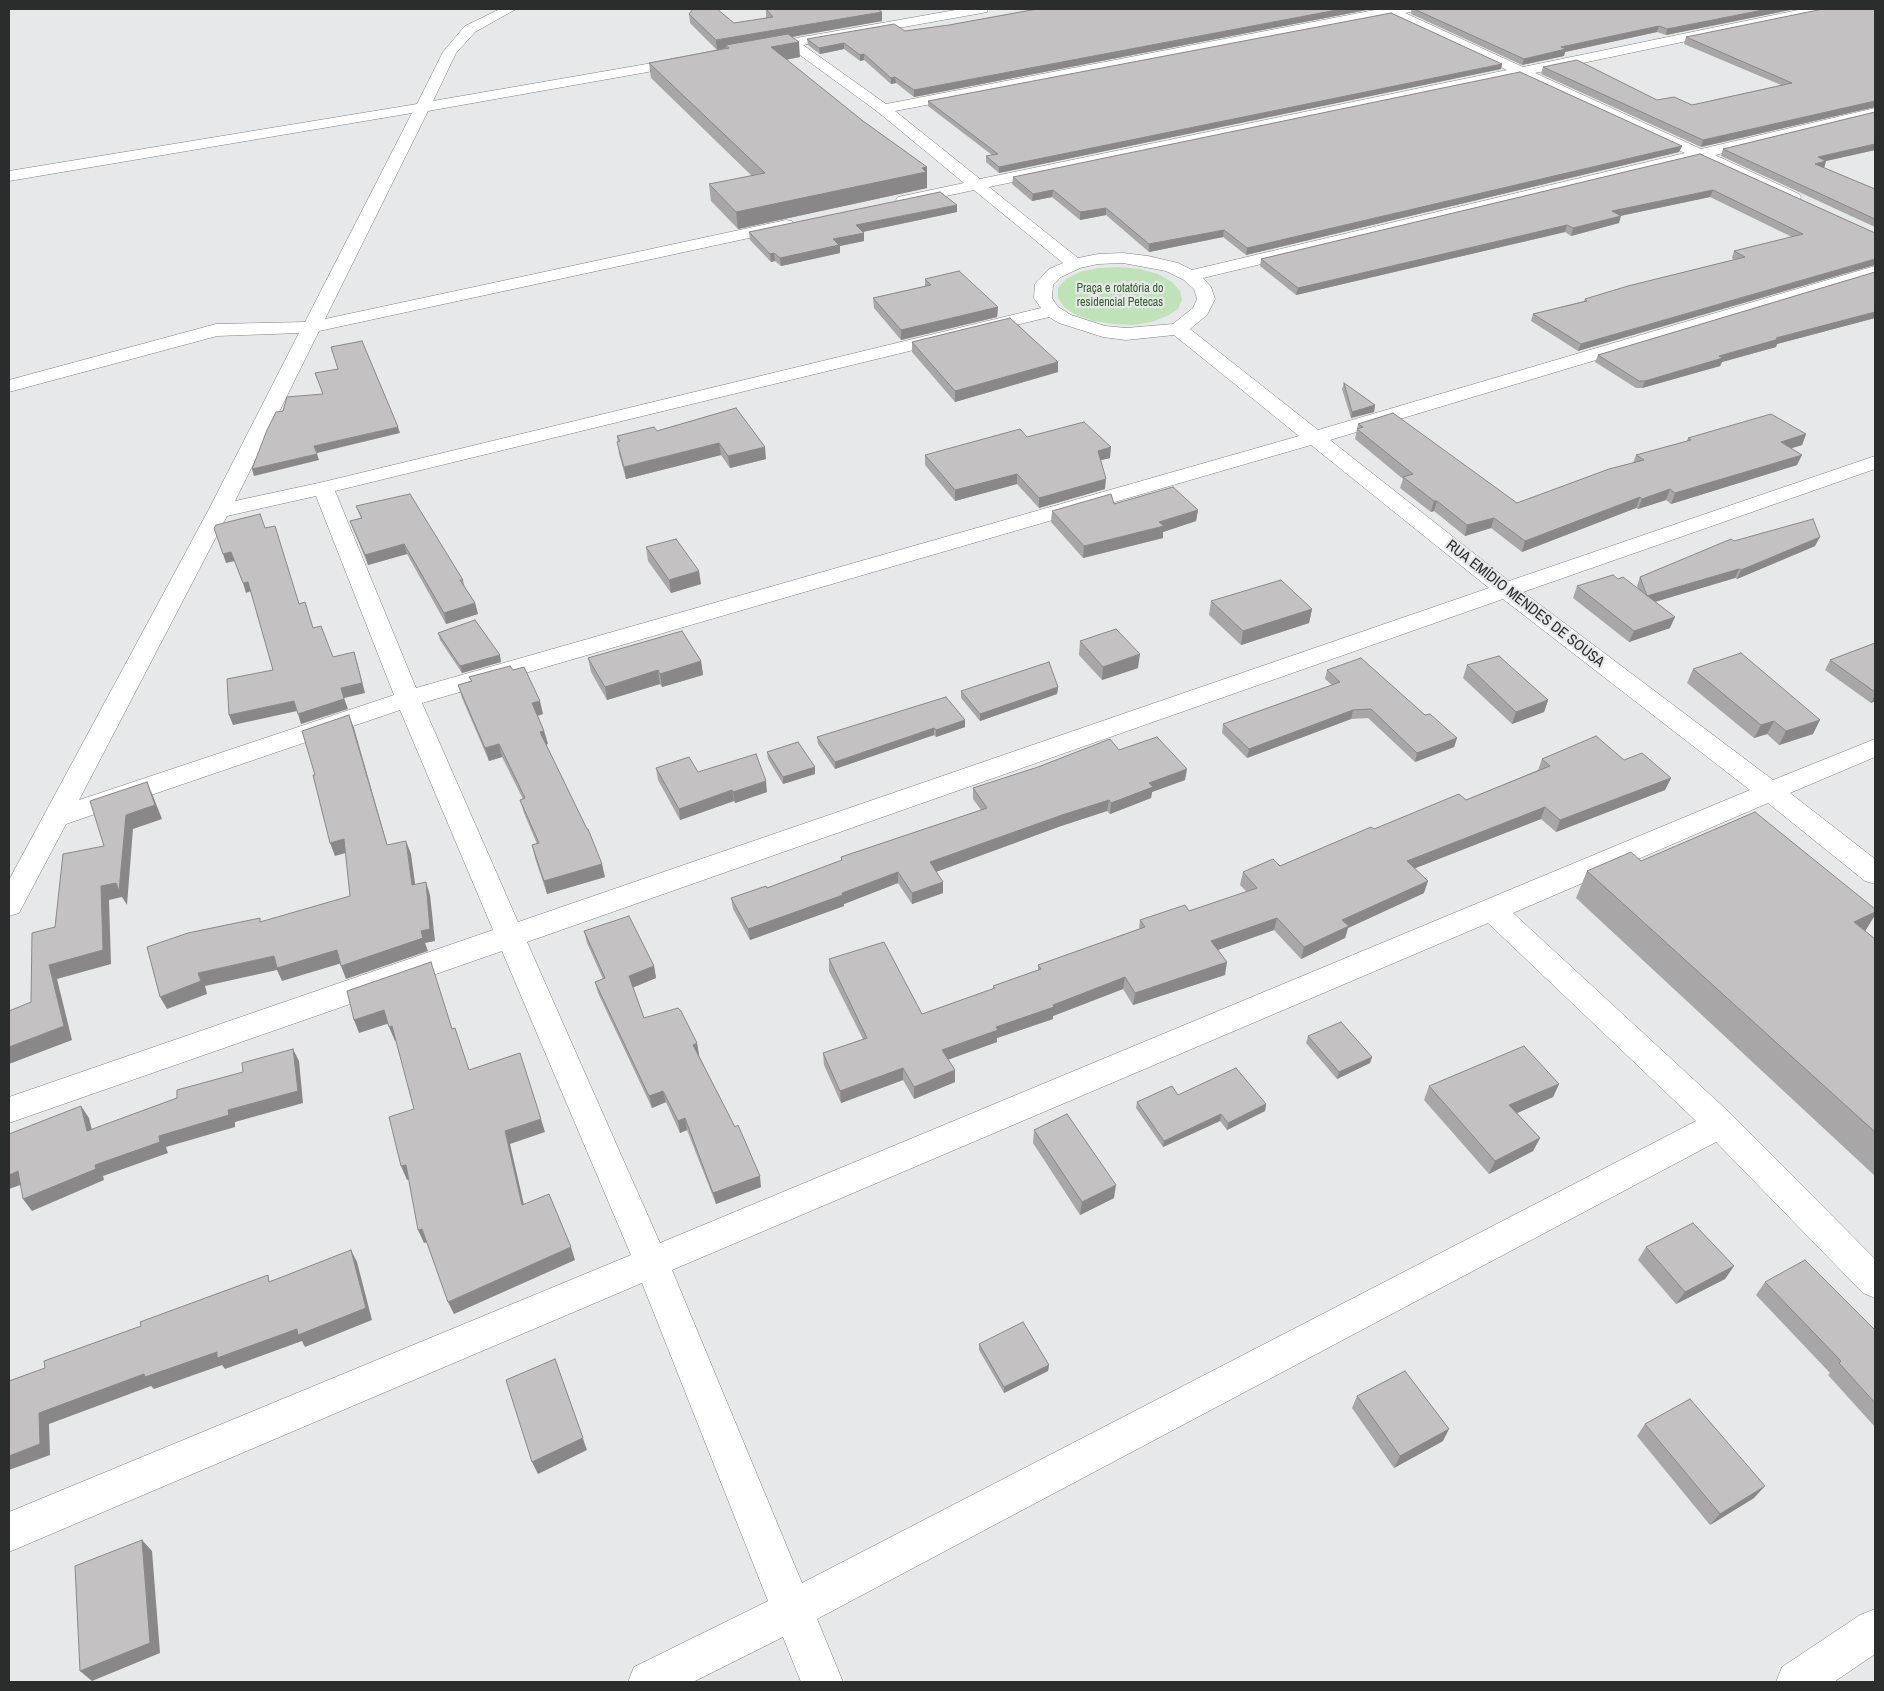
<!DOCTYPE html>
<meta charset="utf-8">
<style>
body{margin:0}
#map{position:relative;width:1884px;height:1691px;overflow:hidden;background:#e6e8e9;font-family:"Archivo Narrow",sans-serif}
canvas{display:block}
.frame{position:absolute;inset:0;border:10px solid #2b2c2c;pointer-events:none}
</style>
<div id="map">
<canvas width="1884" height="1691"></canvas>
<div class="frame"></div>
</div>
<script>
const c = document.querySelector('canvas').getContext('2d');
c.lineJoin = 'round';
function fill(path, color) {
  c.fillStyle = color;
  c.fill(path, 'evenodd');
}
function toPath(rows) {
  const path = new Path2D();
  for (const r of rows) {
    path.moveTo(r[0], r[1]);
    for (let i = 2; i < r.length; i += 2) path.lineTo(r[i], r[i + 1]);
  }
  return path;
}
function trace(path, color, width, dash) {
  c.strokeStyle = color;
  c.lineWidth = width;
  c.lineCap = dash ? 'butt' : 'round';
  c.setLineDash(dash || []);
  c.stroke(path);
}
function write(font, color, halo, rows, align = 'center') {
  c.font = font + ' "Archivo Narrow",sans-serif';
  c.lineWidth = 4.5;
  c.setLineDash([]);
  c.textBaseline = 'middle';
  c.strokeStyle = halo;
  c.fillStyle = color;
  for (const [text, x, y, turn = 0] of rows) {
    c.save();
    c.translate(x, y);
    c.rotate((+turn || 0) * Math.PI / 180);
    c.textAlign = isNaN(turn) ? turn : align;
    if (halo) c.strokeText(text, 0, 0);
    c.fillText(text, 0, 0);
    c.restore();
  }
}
fill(toPath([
 [1119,267,1140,269,1158,274,1172,282,1180,291,1182,300,1178,309,1167,316,1152,322,1133,325,1113,324,1093,321,1076,315,1064,307,1058,298,1058,288,1066,279,1080,272,1098,268]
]), '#c0e2b9');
const minor = toPath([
 [500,9,516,9,475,32,456,53,433,101,687,57,694,61,687,65,428,111,325,319,786,220,792,221,794,225,792,229,786,230,319,331,235,501,323,482,1041,308,1034,298,1035,284,1049,269,1063,263,974,190,904,205,898,203,896,200,898,197,964,183,878,112,789,47,762,52,757,51,755,48,757,45,961,9,988,9,987,12,982,13,803,45,886,104,1380,9,1412,9,1411,12,1405,13,1523,67,1803,9,1826,9,1825,12,1820,13,1535,73,1701,149,1875,108,1875,116,1715,155,1799,194,1801,197,1799,200,1787,200,1698,159,1203,278,1211,287,1215,299,1207,315,1190,329,1318,430,1875,266,1875,276,1330,440,1509,581,1875,456,1875,469,1523,592,1773,780,1875,739,1875,757,1790,793,1875,859,1875,884,1865,881,1768,803,1513,913,1731,1114,1875,1259,1875,1298,1863,1293,1716,1142,817,1619,843,1682,801,1682,783,1637,693,1682,628,1682,634,1667,768,1601,642,1283,9,1552,9,1512,631,1255,502,951,9,1123,9,1097,493,930,400,710,66,824,19,913,9,916,9,880,208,511,299,333,217,336,9,392,9,380,216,324,305,322,412,113,9,181,9,171,417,104,443,52,465,26,500,9],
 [1390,16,1507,70,980,179,895,111,1390,16],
 [1519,76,1685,153,1192,270,1178,263,1148,256,1123,253,1098,254,1078,258,989,187,1519,76],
 [1123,263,1166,271,1184,280,1194,289,1197,299,1193,308,1173,324,1126,328,1105,326,1071,315,1058,307,1052,298,1053,285,1061,277,1080,268,1098,264,1123,263],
 [1049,317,1059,323,1103,337,1126,340,1174,335,1299,436,416,688,335,491,1049,317],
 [1311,445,1489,588,518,922,422,703,1311,445],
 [316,496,394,695,79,800,227,516,316,496],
 [1503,599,1750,790,660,1243,527,942,1503,599],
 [1488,923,1696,1121,802,1583,672,1270,1488,923],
 [1875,1609,1875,1654,1834,1682,1776,1682,1782,1667,1860,1615,1875,1609]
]);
trace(minor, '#7e7f81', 1);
fill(minor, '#fff');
fill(toPath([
 [766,9,882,12,882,21,791,37,800,57,786,60,863,121,927,167,927,188,738,229,711,201,709,184,752,176,651,78,649,63,726,48,717,50,690,23,689,14,734,23,766,18],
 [1037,9,1372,9,914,97,896,83,891,84,864,60,860,61,844,49,820,54,808,45,807,39,905,31,949,25],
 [1412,9,1795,9,1666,35,1657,32,1565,52,1564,56,1522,65,1411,14],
 [1875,9,1875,107,1701,147,1541,74,1543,67,1657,100,1692,105,1781,85,1684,44,1686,37],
 [1502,64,1501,69,999,173,986,162,986,156,992,155,928,106,928,101],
 [1875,112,1875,150,1826,161,1824,168,1875,189,1875,227,1721,156,1723,149],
 [1682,146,1679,152,1246,255,1223,237,1149,252,1106,215,1080,220,1052,197,1032,201,1012,184,1013,177],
 [1700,154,1875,233,1578,351,1531,321,1533,314,1584,301,1585,299,1734,260,1732,258,1734,251,1792,237,1710,197,1620,216,1619,223,1571,236,1565,232,1296,295,1260,266,1261,259],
 [957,212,863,232,864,233,864,241,840,246,840,253,781,266,775,261,771,262,750,240,749,232],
 [1875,272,1875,318,1777,344,1776,347,1722,362,1720,366,1642,388,1636,388,1595,362,1598,355],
 [925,279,998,307,997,317,901,340,874,308,873,298,925,286],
 [912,342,1058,362,1058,372,955,402,912,352],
 [1344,383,1375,405,1374,412,1351,418,1342,389],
 [736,408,766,459,730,468,721,455,626,479,619,454,617,436,657,431],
 [1358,424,1517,503,1633,463,1636,455,1687,441,1688,438,1806,434,1802,445,1791,448,1797,465,1671,504,1666,500,1638,509,1636,508,1522,552,1491,528,1465,536,1434,511,1431,512,1400,488,1403,479,1355,439],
 [1027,437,1110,458,1101,460,1105,489,1039,508,1017,484,955,501,925,465,925,455],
 [1114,504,1198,510,1196,521,1163,532,1163,538,1083,558,1051,522,1052,511],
 [356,506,463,580,465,588,475,603,478,614,446,624,407,554,368,565,354,531,350,521,361,518],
 [1734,541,1815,546,1737,579,1735,578,1655,602,1670,628,1629,642,1573,598,1577,586,1618,579,1638,589,1637,586,1640,577],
 [646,547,701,584,671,593,648,561],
 [1211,601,1312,609,1309,623,1241,645,1209,615],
 [438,633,501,662,462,673,440,640],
 [1080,641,1138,668,1102,680,1079,655],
 [1875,643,1875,701,1871,703,1825,670,1830,660],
 [588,658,701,661,703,675,662,687,660,684,607,700,591,672],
 [1467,665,1548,700,1544,712,1512,724,1463,678],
 [1693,669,1813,734,1779,745,1767,734,1754,738,1687,683],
 [1327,670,1425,715,1457,738,1454,747,1415,762,1368,718,1351,719,1247,758,1222,733,1223,724,1332,685,1325,679],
 [469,677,543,714,538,716,544,731,548,744,546,744,605,877,547,894,535,858,532,845,537,844,524,813,520,800,523,799,502,757,489,761,462,698,458,685,471,681],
 [1058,687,1057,694,980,721,961,698,961,691],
 [965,720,965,727,936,737,934,735,835,769,818,744,817,737],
 [1119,750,1185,780,1152,792,1151,798,1110,814,1107,811,1061,826,936,872,943,893,912,904,898,883,844,904,844,906,750,940,733,909,731,898,767,888,841,861,841,857,981,810,973,799,973,788],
 [767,752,815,767,815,774,783,784,768,759],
 [1542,759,1624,760,1671,778,1665,790,1556,832,1541,819,1415,868,1424,893,1348,928,1345,938,1301,959,1274,930,1218,950,1225,975,1133,1005,1123,989,1053,1016,1053,1019,997,1038,997,1042,948,1059,955,1082,914,1099,903,1080,841,1103,824,1065,823,1053,863,1039,829,971,829,959,922,1014,993,989,993,986,1038,970,1038,965,1139,929,1140,920,1189,911,1247,892,1240,885,1243,872,1280,866,1374,829,1466,800,1538,770],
 [656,768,698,772,767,792,735,803,734,801,680,820,658,780],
 [1641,861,1875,915,1865,931,1875,939,1875,1176,1576,898,1587,871],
 [584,931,654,966,656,978,633,987,644,1018,697,1043,699,1055,761,1187,716,1204,687,1130,680,1133,666,1102,652,1108,598,993,595,982,603,979,587,943],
 [1308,1036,1372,1057,1370,1063,1337,1079,1306,1043],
 [1559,1084,1553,1097,1517,1113,1540,1138,1533,1151,1489,1174,1424,1100,1429,1086],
 [1178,1095,1266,1104,1265,1111,1227,1130,1220,1121,1163,1147,1136,1108,1137,1102],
 [1034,1130,1114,1198,1080,1215,1033,1143],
 [1646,1247,1734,1266,1725,1279,1676,1304,1638,1260],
 [1765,1282,1875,1330,1875,1427,1828,1375,1830,1373,1756,1295],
 [979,1344,1049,1365,1048,1371,1004,1393,979,1350],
 [1357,1396,1443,1441,1394,1468,1352,1408],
 [1645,1424,1754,1498,1710,1525,1637,1436]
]), '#a9a6a8');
fill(toPath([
 [1342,9,1372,9,914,97,914,90],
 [1768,9,1795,9,1666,35,1667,29],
 [882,12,882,21,729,48,726,45,726,48,717,50,716,40],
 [1659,26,1657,32,1565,52,1564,56,1522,65,1524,59,1561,47],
 [799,42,800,57,772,62,771,47],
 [844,43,844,49,820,54,819,48],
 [864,54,864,60,860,61,860,55],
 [1502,64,1501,69,999,173,999,167],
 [895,77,896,83,891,84,891,78],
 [1875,101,1875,107,1701,147,1703,140],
 [1875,144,1875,150,1826,161,1824,168,1815,164,1818,157],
 [1682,146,1679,152,1246,255,1247,248],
 [927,167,927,188,738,229,736,212],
 [1053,190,1052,197,1032,201,1033,194],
 [1713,190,1710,197,1610,218,1612,211],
 [957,205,957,212,857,233,856,225],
 [1106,208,1106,215,1080,220,1080,212],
 [1621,216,1619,223,1571,236,1573,228],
 [1567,225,1565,232,1296,295,1298,288],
 [1224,230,1223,237,1149,252,1149,244],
 [864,233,864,241,840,246,840,253,781,266,780,258,833,239],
 [774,253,775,261,771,262,770,254],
 [1875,259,1875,265,1578,351,1581,344],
 [998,307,997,317,901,340,901,330],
 [1875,312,1875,318,1777,344,1776,347,1722,362,1720,366,1642,388,1645,381,1719,356,1776,338],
 [1058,362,1058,372,955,402,955,391],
 [1375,405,1374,412,1351,418,1352,412],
 [398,427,400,433,317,453,314,446],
 [1806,434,1802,445,1777,453,1781,442],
 [719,443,721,455,626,479,624,467],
 [765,447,766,459,730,468,728,456],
 [1111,447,1110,458,1097,461,1098,451],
 [317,454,319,460,254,476,252,469],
 [1802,455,1797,465,1671,504,1675,493],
 [1017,474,1017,484,955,501,955,490],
 [1106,479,1105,489,1039,508,1039,498],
 [1670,489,1666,500,1638,509,1642,499],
 [1640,497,1636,508,1522,552,1525,541],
 [1434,501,1437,501,1434,511,1431,512],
 [1198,510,1196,521,1163,532,1163,538,1083,558,1084,546],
 [1494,518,1491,528,1465,536,1467,525],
 [1820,537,1815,546,1737,579,1741,570],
 [404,544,407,554,368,565,365,555],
 [231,552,235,561,226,563,223,554],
 [1739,569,1735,578,1644,605,1647,596],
 [699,571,701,584,671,593,669,580],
 [248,582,251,591,246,593,243,583],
 [475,603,478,614,446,624,444,613],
 [1312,609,1309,623,1241,645,1243,631],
 [1675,617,1670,628,1629,642,1634,631],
 [354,652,357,662,365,693,344,698,348,709,301,724,298,714,341,688],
 [1140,654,1138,668,1102,680,1103,667],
 [500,655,501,662,462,673,460,666],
 [701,661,703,675,662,687,660,674],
 [658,670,660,684,607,700,605,687],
 [1058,687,1057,694,980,721,980,714],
 [1875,695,1875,701,1871,703],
 [1548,700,1544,712,1512,724,1516,712],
 [294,701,297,711,233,725,229,715],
 [540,701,543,714,535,716,532,703],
 [1353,710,1351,719,1247,758,1249,749],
 [349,715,354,728,391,858,387,845],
 [965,720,965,727,936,737,936,730],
 [1820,720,1813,734,1779,745,1786,731],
 [1774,721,1767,734,1754,738,1761,725],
 [934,728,934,735,835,769,835,762],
 [544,731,548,744,544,745,540,732],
 [1457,738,1454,747,1415,762,1417,753],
 [499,744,502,757,489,761,485,748],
 [815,767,815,774,783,784,783,777],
 [1187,769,1185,780,1152,792,1151,798,1110,814,1111,803,1149,783],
 [1671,778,1665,790,1556,832,1560,820],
 [766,781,767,792,735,803,733,792],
 [147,782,153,796,162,819,133,829,127,905,122,897,109,900,111,964,57,979,72,1040,9,1064,9,1047,64,1026,49,965,101,886,126,815],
 [732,790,734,801,680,820,679,809],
 [1109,800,1107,811,1061,826,930,874,930,862,1062,815],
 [1545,807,1541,819,1403,873,1407,861],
 [344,839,349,852,335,856,330,843],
 [406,841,411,854,417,898,412,885],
 [602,864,605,877,547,894,544,881],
 [898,872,898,883,844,904,844,906,750,940,748,929],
 [1428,881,1424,893,1348,928,1345,938,1301,959,1304,947,1342,920],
 [426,882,430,895,435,941,425,943,428,951,346,979,341,966,421,931],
 [943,882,943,893,912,904,912,893],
 [1875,912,1875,915,1861,938,1854,922],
 [1277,918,1274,930,1209,953,1211,941],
 [337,950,342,963,282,981,277,970,205,986,207,994,167,1009,160,997,198,973,274,956],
 [1227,962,1225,975,1133,1005,1135,993],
 [654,966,656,978,632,988,629,976],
 [1125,977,1123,989,1053,1016,1053,1019,997,1038,997,1042,942,1062,942,1050,996,1027],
 [384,1010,390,1023,359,1033,354,1020],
 [392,1026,398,1040,395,1041,389,1027],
 [697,1043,699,1055,695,1056,693,1045],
 [293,1049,299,1061,303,1103,235,1122,235,1127,166,1147,168,1153,103,1176,104,1180,32,1211,23,1199,95,1165,159,1136,228,1110],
 [1372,1057,1370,1063,1337,1079,1339,1072],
 [903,1068,903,1080,841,1103,840,1091],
 [955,1070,955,1082,914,1099,914,1087],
 [1559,1084,1553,1097,1504,1119,1509,1105],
 [663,1091,666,1102,652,1108,649,1096],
 [1266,1104,1265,1111,1227,1130,1228,1123],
 [81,1106,89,1118,95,1142,87,1131],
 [1221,1114,1220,1121,1163,1147,1164,1141],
 [685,1118,687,1130,680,1133,678,1121],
 [541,1119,545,1132,510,1144,527,1218,522,1205,505,1131],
 [1540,1138,1533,1151,1489,1174,1495,1161],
 [406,1165,412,1178,407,1180,401,1166],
 [18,1171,26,1183,9,1189,9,1175],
 [760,1176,761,1187,716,1204,713,1193],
 [1116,1185,1114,1198,1080,1215,1082,1202],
 [422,1229,428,1242,424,1243,418,1230],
 [571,1247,575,1260,454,1314,448,1302],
 [351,1250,357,1262,372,1320,305,1347,302,1341,225,1369,222,1365,154,1389,151,1386,49,1424,50,1455,9,1470,9,1456,39,1413],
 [1734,1266,1725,1279,1676,1304,1685,1292],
 [555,1359,587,1450,538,1474,532,1462],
 [1049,1365,1048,1371,1004,1393,1004,1387],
 [1449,1429,1443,1441,1394,1468,1400,1456],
 [1765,1486,1754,1498,1710,1525,1720,1514],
 [142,1540,152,1551,160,1653,92,1681,80,1671]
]), '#898788');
const building = toPath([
 [693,9,717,9,734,23,773,17,766,9,878,9,882,12,716,40,689,14,693,9],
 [1037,9,1342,9,914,90,895,77,891,78,864,54,860,55,844,43,819,48,807,39,894,24,905,31,949,25,1037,9],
 [1414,9,1768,9,1667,29,1659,26,1561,47,1566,49,1524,59,1414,9],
 [1823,9,1875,9,1875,101,1703,140,1543,67,1577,60,1657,100,1674,97,1692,105,1792,83,1686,37,1823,9],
 [1391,13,1502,64,999,167,986,156,998,154,928,101,1391,13],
 [788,34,799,42,771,47,863,121,927,167,922,168,926,172,736,212,709,184,765,173,649,63,729,48,726,45,788,34],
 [1520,72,1682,146,1247,248,1224,230,1149,244,1106,208,1080,212,1053,190,1033,194,1013,177,1520,72],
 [1875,112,1875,144,1818,157,1826,161,1815,164,1875,189,1875,219,1723,149,1875,112],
 [1700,154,1875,233,1875,259,1581,344,1533,314,1587,301,1585,299,1628,286,1745,257,1734,251,1803,234,1713,190,1612,211,1621,216,1573,228,1567,225,1298,288,1261,259,1700,154],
 [940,192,957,205,856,225,864,233,833,239,839,245,780,258,774,253,770,254,749,232,940,192],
 [959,271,998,307,901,330,873,298,931,285,925,279,959,271],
 [1875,272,1875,312,1776,338,1779,339,1719,356,1723,358,1645,381,1639,381,1598,355,1875,272],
 [1010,318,1058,362,955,391,912,342,1010,318],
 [362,341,398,427,314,446,317,454,252,469,267,430,276,412,283,411,287,397,323,394,315,373,338,369,331,347,362,341],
 [1344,383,1375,405,1352,412,1344,383],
 [736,408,765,447,728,456,719,443,624,467,617,442,620,441,617,436,654,427,657,431,736,408],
 [1393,413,1517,503,1609,469,1644,460,1636,455,1691,440,1688,438,1771,414,1806,434,1781,442,1802,455,1675,493,1670,489,1642,499,1640,497,1525,541,1494,518,1467,525,1437,501,1434,501,1403,477,1413,474,1357,429,1363,427,1358,424,1393,413],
 [1084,422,1111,447,1098,451,1106,479,1039,498,1017,474,955,490,925,455,1020,429,1027,437,1084,422],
 [1173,487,1198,510,1159,522,1164,526,1084,546,1052,511,1111,494,1114,504,1173,487],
 [410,494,463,580,460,580,475,603,444,613,404,544,365,555,350,521,362,518,356,506,410,494],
 [260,514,265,528,275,526,299,604,305,602,313,628,321,626,333,657,354,652,362,683,341,688,344,699,298,714,294,701,229,715,227,679,273,670,248,582,243,583,231,552,223,554,214,528,216,525,260,514],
 [1813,519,1820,537,1741,570,1739,569,1647,596,1640,577,1731,539,1734,541,1813,519],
 [676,539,699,571,669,580,646,547,676,539],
 [1613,575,1618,579,1623,577,1675,617,1634,631,1577,586,1613,575],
 [1281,580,1312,609,1243,631,1211,601,1281,580],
 [475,620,500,655,460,666,438,633,475,620],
 [1116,629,1140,654,1103,667,1080,641,1116,629],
 [682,631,701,661,660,674,658,670,605,687,588,658,682,631],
 [1875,643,1875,692,1830,660,1875,643],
 [1741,653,1820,720,1786,731,1774,721,1761,725,1693,669,1741,653],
 [1499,656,1548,700,1516,712,1467,665,1499,656],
 [1361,658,1425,715,1430,714,1457,738,1417,753,1371,709,1353,710,1249,749,1223,724,1340,682,1327,670,1361,658],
 [1049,662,1058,687,980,714,961,691,1049,662],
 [510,666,513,670,524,667,540,701,532,703,544,731,540,732,587,829,588,829,602,864,544,881,532,845,539,843,520,800,525,798,499,744,485,748,458,685,472,681,469,677,510,666],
 [946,697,965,720,936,730,934,728,835,762,817,737,946,697],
 [349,715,387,845,406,841,412,885,426,882,430,929,421,931,423,938,341,966,337,950,277,968,274,956,198,973,201,981,160,997,147,947,188,933,260,918,260,922,350,896,344,839,330,843,313,775,315,775,302,731,349,715],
 [1596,736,1624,760,1642,753,1671,778,1560,820,1545,807,1407,861,1428,881,1342,920,1349,926,1304,947,1277,918,1211,941,1227,962,1135,993,1125,977,1053,1005,1054,1007,996,1027,998,1030,942,1050,955,1070,914,1087,903,1068,840,1091,823,1053,867,1038,829,959,884,942,922,1014,995,988,993,986,1041,969,1038,965,1145,927,1140,920,1185,905,1189,911,1257,888,1243,872,1273,859,1280,866,1371,827,1374,829,1459,794,1466,800,1550,766,1542,759,1596,736],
 [1157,737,1187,769,1149,783,1153,787,1111,803,1109,800,1062,815,930,862,943,882,912,893,898,872,842,893,843,895,748,929,731,898,766,886,767,888,842,860,841,857,987,808,973,788,1038,767,1110,739,1119,750,1157,737],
 [798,742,815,767,783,777,767,752,798,742],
 [756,754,766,781,733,792,732,790,679,809,656,768,689,757,698,772,756,754],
 [147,782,155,805,126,815,119,891,116,883,101,886,103,950,49,965,64,1026,9,1047,9,1011,31,1002,32,933,55,927,63,854,104,846,90,801,147,782],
 [1755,812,1875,909,1875,912,1854,922,1875,939,1875,1132,1587,871,1631,852,1641,861,1755,812],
 [629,916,654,966,629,976,644,1018,678,1008,681,1011,697,1043,693,1045,735,1127,738,1125,760,1176,713,1193,685,1118,678,1121,663,1091,649,1096,595,982,605,978,584,931,629,916],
 [431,962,452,1029,455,1028,469,1070,520,1053,541,1119,505,1131,522,1205,549,1194,571,1247,448,1302,422,1229,418,1230,406,1165,401,1166,389,1117,414,1109,392,1026,389,1027,384,1010,354,1020,347,991,431,962],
 [1341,1022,1372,1057,1339,1072,1308,1036,1341,1022],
 [1524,1046,1559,1084,1509,1105,1540,1138,1495,1161,1429,1086,1524,1046],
 [293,1049,298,1091,228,1110,229,1115,159,1136,160,1142,95,1165,96,1169,23,1199,18,1171,9,1175,9,1134,81,1106,87,1131,177,1098,177,1090,243,1072,242,1063,293,1049],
 [1236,1068,1266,1104,1228,1123,1221,1114,1164,1141,1137,1102,1172,1086,1178,1095,1236,1068],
 [1067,1114,1116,1185,1082,1202,1034,1130,1067,1114],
 [1693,1223,1734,1266,1685,1292,1646,1247,1693,1223],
 [351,1250,366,1308,298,1335,297,1329,217,1358,217,1352,145,1377,144,1374,39,1413,40,1444,9,1456,9,1381,45,1368,44,1361,141,1326,140,1322,268,1275,269,1282,351,1250],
 [1805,1260,1875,1330,1875,1403,1839,1363,1841,1361,1765,1282,1805,1260],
 [1023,1322,1049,1365,1004,1387,979,1344,1023,1322],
 [555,1359,583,1438,532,1462,506,1380,555,1359],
 [1405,1371,1449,1429,1400,1456,1357,1396,1405,1371],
 [1690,1399,1765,1486,1720,1514,1645,1424,1690,1399],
 [142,1540,150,1643,80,1671,75,1566,142,1540]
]);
fill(building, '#c4c1c3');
trace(building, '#898788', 1);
write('12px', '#35612b', '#e6e8e9', [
 ["Praça e rotatória do",1120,289],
 ["residencial Petecas",1120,303]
]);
write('15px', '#2b2c2c', '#e6e8e9', [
 ["RUA EMÍDIO MENDES DE SOUSA",1525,604,38]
]);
</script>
